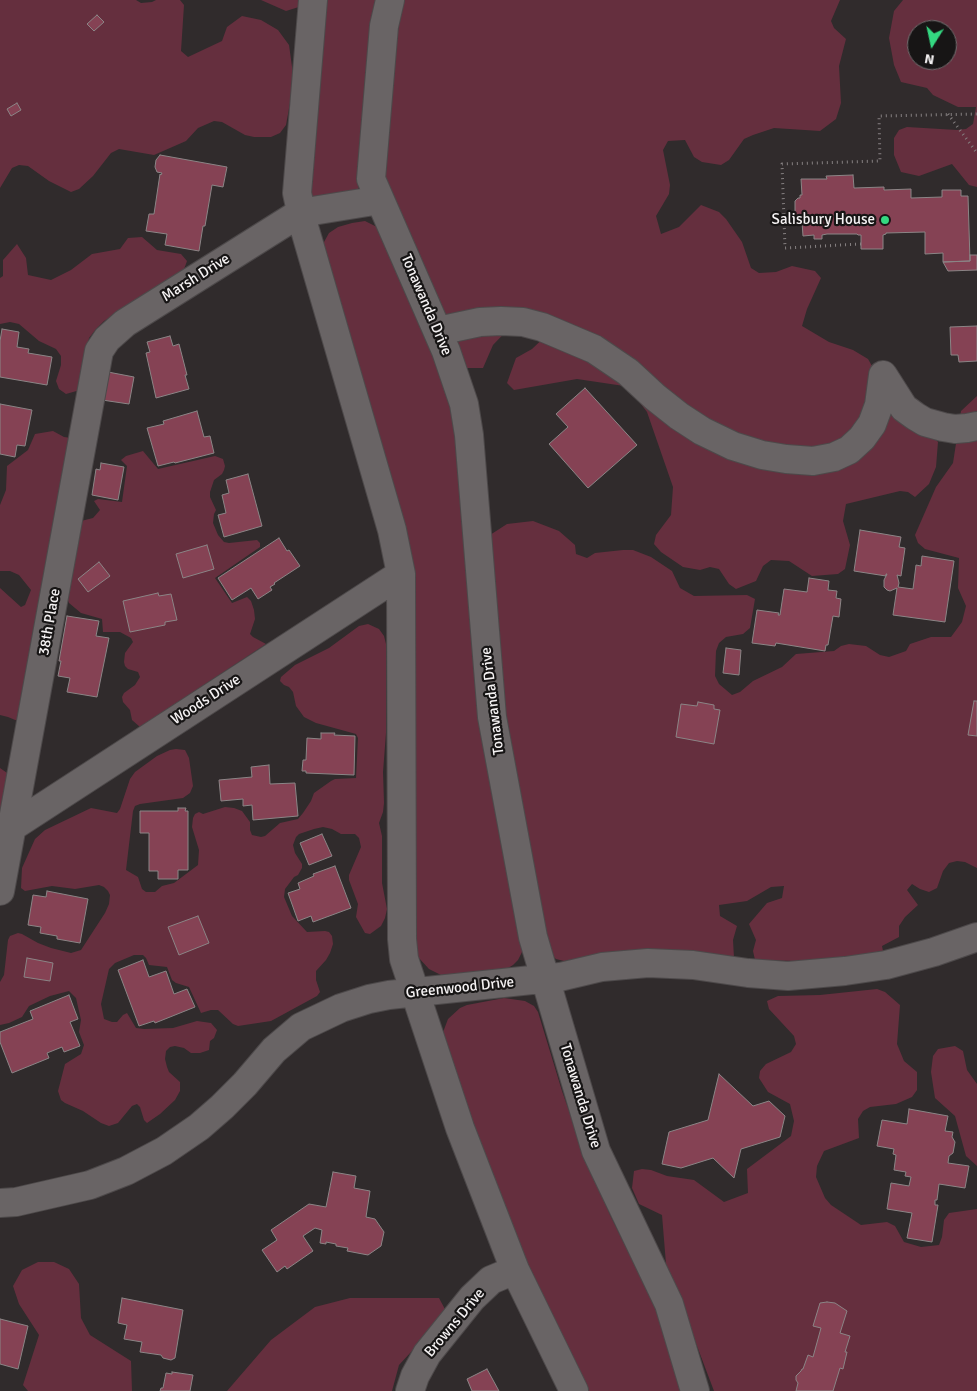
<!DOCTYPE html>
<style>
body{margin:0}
#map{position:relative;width:977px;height:1391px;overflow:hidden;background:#302b2c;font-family:Signika,sans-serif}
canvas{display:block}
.north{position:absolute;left:907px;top:20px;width:50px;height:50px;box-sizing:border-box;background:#171515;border:1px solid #706d6e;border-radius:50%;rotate:190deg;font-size:14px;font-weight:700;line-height:20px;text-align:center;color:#f5f2f3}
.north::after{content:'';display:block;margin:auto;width:18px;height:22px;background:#34d881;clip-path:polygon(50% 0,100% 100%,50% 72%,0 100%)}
</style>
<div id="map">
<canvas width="977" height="1391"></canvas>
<div class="north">N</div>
</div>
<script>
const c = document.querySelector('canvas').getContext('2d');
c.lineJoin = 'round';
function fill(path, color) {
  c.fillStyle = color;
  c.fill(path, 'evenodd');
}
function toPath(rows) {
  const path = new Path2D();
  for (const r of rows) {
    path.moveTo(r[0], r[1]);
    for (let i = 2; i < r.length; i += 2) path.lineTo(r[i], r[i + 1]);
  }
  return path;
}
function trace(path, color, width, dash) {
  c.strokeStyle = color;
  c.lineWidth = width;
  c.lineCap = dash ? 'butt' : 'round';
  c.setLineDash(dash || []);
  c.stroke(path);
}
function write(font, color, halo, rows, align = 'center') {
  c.font = font + ' Signika,sans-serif';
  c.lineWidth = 4.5;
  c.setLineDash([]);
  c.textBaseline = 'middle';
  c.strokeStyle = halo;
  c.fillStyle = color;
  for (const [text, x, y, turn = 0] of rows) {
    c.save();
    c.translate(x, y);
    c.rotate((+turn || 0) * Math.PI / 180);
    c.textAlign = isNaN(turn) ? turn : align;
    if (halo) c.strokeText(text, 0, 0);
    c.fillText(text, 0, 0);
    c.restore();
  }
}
fill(toPath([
 [0,0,136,0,141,3,152,2,156,0,180,0,184,5,181,51,188,57,222,41,227,27,242,16,261,20,278,30,289,45,294,81,286,125,280,133,271,137,254,137,245,135,222,122,214,121,198,128,186,141,154,155,119,149,111,153,93,176,79,189,71,192,49,181,28,166,19,165,12,168,0,188],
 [261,0,303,0,302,6,286,11],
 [326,0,383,0,362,180,358,189,352,195,317,201,312,195,310,188],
 [403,0,840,0,831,21,834,28,846,39,839,66,841,103,836,119,820,131,774,128,753,135,744,139,729,160,721,165,702,162,694,157,685,140,668,141,663,150,670,185,669,194,656,216,661,234,679,227,701,205,719,212,726,219,742,242,751,268,759,273,776,272,792,266,815,271,821,278,807,309,802,326,829,342,853,350,868,359,876,373,938,442,936,467,929,484,915,497,908,492,900,491,846,504,843,521,850,545,845,569,838,574,812,576,789,561,771,560,763,566,756,581,736,589,729,584,719,569,710,567,700,570,683,567,661,552,654,544,656,535,671,515,673,487,647,412,631,391,624,386,577,379,514,390,507,383,516,358,532,349,552,330,519,318,493,345,483,368,467,368,410,244,385,179,385,164,395,54,399,23],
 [903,0,977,0,977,187,969,185,952,164,919,176,901,172,894,155,894,138,899,130,907,127,957,130,966,129,973,124,976,107,958,107,933,95,927,88,901,82,894,65,889,38,894,11],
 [917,30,947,30,947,60,917,60],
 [365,221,377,227,387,239,456,410,524,948,518,960,513,965,505,970,443,976,429,969,418,957,415,943,414,653,415,601,413,576,322,256,324,242,329,233,338,227,352,223],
 [142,237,157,250,181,254,187,261,183,272,104,321,96,329,89,338,80,390,66,394,59,389,56,381,61,365,61,356,56,349,39,341,19,324,10,322,0,324,0,278,3,276,3,260,17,244,26,258,28,275,51,280,71,270,92,254,120,249,128,238],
 [977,396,977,868,965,862,957,861,949,863,943,871,937,888,929,892,920,889,912,884,907,890,918,905,905,917,899,926,899,937,882,946,883,951,829,960,797,961,755,960,753,951,756,940,749,924,767,903,782,898,784,886,771,887,747,901,719,905,720,916,737,926,733,940,734,958,614,953,564,961,556,959,550,954,546,939,505,717,490,535,507,524,533,521,559,531,575,545,576,554,587,558,595,553,623,550,633,550,651,557,672,571,680,588,694,596,747,595,755,599,750,628,743,634,726,637,719,643,716,651,715,676,719,684,732,695,740,692,753,681,782,667,796,654,834,651,841,646,849,644,866,646,880,655,889,657,906,651,910,644,931,637,951,637,962,622,966,606,958,588,959,558,925,549,918,543,915,535,936,487,953,463,961,411],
 [53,431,64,437,71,438,20,722,8,717,0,715,0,588,21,607,25,605,31,590,19,575,10,571,0,571,0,505,6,490,7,466,28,450,35,434],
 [143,451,158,469,215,456,223,459,225,466,224,470,222,474,214,480,210,492,210,497,216,510,214,514,213,523,218,535,224,542,229,543,257,540,260,543,260,547,215,578,232,603,247,597,251,601,254,610,255,619,250,634,253,637,266,644,140,727,132,720,130,710,123,702,122,697,124,693,135,685,140,677,138,672,128,669,125,666,124,662,125,653,133,642,131,638,120,632,103,632,102,619,81,613,69,603,67,598,81,521,93,518,100,510,94,501,98,499,122,502,127,466,121,460,126,456],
 [368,624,379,629,384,636,386,644,386,733,383,772,384,803,383,812,379,823,382,836,382,883,387,909,385,918,381,926,370,934,365,933,356,917,358,904,349,880,349,875,361,847,359,838,355,834,341,834,332,829,323,827,314,829,299,834,296,837,293,845,295,853,302,864,302,868,298,875,294,877,285,889,284,897,292,916,307,932,325,931,329,932,332,936,333,944,330,953,326,960,316,971,316,980,320,992,317,996,271,1021,238,1026,233,1024,218,1010,211,1010,201,1013,189,987,176,983,172,980,167,967,149,965,146,958,143,955,134,955,115,963,109,969,101,1004,104,1019,112,1022,117,1022,123,1015,127,1013,136,1028,144,1029,173,1028,197,1021,211,1023,217,1030,214,1038,210,1041,209,1050,200,1053,191,1053,184,1048,175,1046,170,1047,166,1051,165,1059,167,1067,169,1072,180,1082,180,1091,175,1100,160,1114,147,1123,144,1120,140,1107,137,1104,132,1106,118,1123,109,1126,101,1123,83,1111,65,1103,61,1100,58,1091,65,1064,81,1054,84,1045,79,1032,81,1020,76,998,69,991,50,996,29,1006,22,1017,9,1023,0,1025,0,982,4,975,8,940,10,936,18,933,22,934,38,943,51,948,71,953,81,950,105,913,109,904,110,895,108,891,104,887,99,885,75,889,52,886,25,891,21,888,22,868,35,839,45,830,91,808,117,813,120,809,130,779,135,772,157,756,170,750,176,749,185,750,189,758,193,786,190,793,183,798,140,804,135,806,133,811,126,870,138,877,142,889,146,892,155,892,162,886,174,883,198,865,199,850,192,827,193,818,195,814,199,812,203,814,225,807,234,808,242,811,250,822,250,830,252,835,261,837,265,836,280,823,298,819,303,813,311,801,314,793,331,781,335,779,356,778,358,738,356,734,316,723,304,717,296,706,293,692,289,687,284,685,280,681,281,677,295,665,329,648,359,626],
 [0,768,10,775,0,815],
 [877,989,885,992,900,1005,897,1044,904,1061,917,1072,917,1090,912,1097,896,1104,870,1107,863,1111,858,1119,859,1138,824,1151,817,1166,816,1177,825,1198,831,1205,861,1225,887,1222,895,1226,904,1242,921,1247,939,1245,942,1237,944,1220,949,1213,977,1209,977,1391,714,1391,666,1264,662,1215,639,1204,632,1188,634,1171,642,1169,651,1170,667,1176,694,1180,724,1202,748,1193,747,1169,791,1136,794,1121,790,1104,768,1092,759,1078,760,1071,766,1064,791,1052,796,1044,794,1036,769,1009,767,1001,778,996,820,995],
 [504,998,525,1001,534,1006,538,1012,562,1091,585,1156,610,1215,667,1330,687,1391,586,1391,501,1213,442,1035,448,1019,460,1008,467,1005],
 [955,1046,963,1051,967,1070,977,1084,977,1166,966,1156,955,1116,935,1098,931,1072,933,1056,938,1049],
 [38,1262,54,1262,69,1269,79,1284,81,1318,90,1335,131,1361,132,1391,28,1391,23,1385,39,1335,19,1304,13,1286,22,1270],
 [350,1298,439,1298,447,1313,399,1365,392,1391,227,1391,271,1340,315,1307]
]), '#652f3e');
const building = toPath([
 [97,15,104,22,94,31,87,24,97,15],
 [17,103,21,110,11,116,7,109,17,103],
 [160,155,227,167,223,187,212,185,205,226,203,226,199,251,165,245,167,234,146,231,149,214,154,214,160,174,161,175,162,173,157,172,155,167,156,160,160,155],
 [853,175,854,188,884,187,884,190,911,189,911,198,942,197,942,190,961,190,961,196,968,196,970,261,943,262,943,253,925,254,925,232,886,233,886,234,883,235,883,249,861,249,861,235,858,235,857,234,827,234,822,235,822,239,814,239,814,235,803,236,802,222,801,222,801,218,799,218,795,215,795,201,798,198,800,198,800,195,802,195,801,179,827,179,826,176,853,175],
 [970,255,977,255,977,270,948,271,943,262,970,261,970,255],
 [977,326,977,361,959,362,958,355,951,355,950,327,977,326],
 [2,329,19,332,17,347,29,349,28,353,52,357,47,385,0,377,0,341,2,329],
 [170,336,173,346,179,344,187,375,185,375,189,389,156,398,146,353,150,352,147,342,170,336],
 [108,372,134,377,129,404,102,400,108,372],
 [585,388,637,445,588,488,549,444,568,427,556,414,585,388],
 [0,404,32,410,25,446,17,445,15,457,0,454,0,404],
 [197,411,204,437,210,436,214,453,175,463,174,462,158,466,147,428,164,424,163,421,197,411],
 [101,463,124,467,118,500,92,495,96,469,100,470,101,463],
 [248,474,262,526,224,537,218,515,226,513,222,495,229,493,226,480,248,474],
 [860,530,901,537,899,547,905,548,901,576,897,575,899,583,898,587,913,589,916,565,921,566,922,556,954,561,945,622,893,615,897,588,890,591,887,590,884,587,884,580,887,574,886,574,886,576,854,571,860,530],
 [279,538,287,551,289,550,300,566,274,583,275,584,270,587,272,590,258,599,251,588,232,600,218,578,279,538],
 [207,545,214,569,183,578,176,554,207,545],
 [99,562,110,576,88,592,78,579,99,562],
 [809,578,829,581,828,590,837,591,836,598,841,599,839,617,833,616,828,645,826,645,825,651,776,643,775,646,752,643,757,610,779,613,778,615,780,615,784,589,807,592,809,578],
 [158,593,159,596,171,594,177,620,165,622,165,625,130,632,123,601,158,593],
 [67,616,99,621,96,636,109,638,97,697,67,692,70,678,58,676,61,661,59,661,67,616],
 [726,648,741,650,739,675,723,673,726,648],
 [974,701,977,701,977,736,968,735,974,701],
 [698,702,714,705,714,709,720,710,714,744,676,737,681,704,697,706,698,702],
 [321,733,335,733,334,735,355,736,354,775,306,773,306,771,302,771,303,760,306,760,307,738,321,739,321,733],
 [269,765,270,784,295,783,298,816,253,820,252,805,243,806,243,799,221,801,219,780,252,777,251,767,269,765],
 [178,808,186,808,185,811,188,811,188,870,178,870,178,879,158,879,158,871,149,871,149,833,140,833,140,811,178,811,178,808],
 [322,834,332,856,309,865,300,843,322,834],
 [335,866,351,908,313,922,311,916,298,921,288,893,300,889,298,883,314,876,313,874,335,866],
 [47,891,88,899,80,943,57,939,57,936,40,933,41,927,28,925,33,895,46,897,47,891],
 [198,916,209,943,179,955,168,927,198,916],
 [27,958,53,963,50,981,24,977,27,958],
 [143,960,149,977,166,971,174,994,187,989,195,1007,155,1023,154,1021,139,1026,118,970,143,960],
 [69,995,78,1019,70,1022,80,1046,64,1052,62,1047,47,1053,49,1058,12,1073,0,1042,0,1032,33,1019,30,1011,69,995],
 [719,1074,753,1106,769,1101,785,1116,780,1137,741,1149,734,1178,713,1158,681,1168,662,1164,669,1132,708,1120,719,1074],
 [909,1109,948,1116,945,1131,953,1132,952,1137,955,1142,953,1153,949,1156,948,1163,969,1166,965,1188,939,1184,937,1200,935,1200,935,1205,938,1205,932,1242,907,1238,912,1213,887,1209,891,1183,909,1186,911,1177,905,1176,906,1172,894,1170,896,1155,893,1154,894,1149,877,1146,882,1120,907,1124,909,1109],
 [333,1172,356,1176,354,1188,370,1191,366,1217,375,1219,384,1232,381,1246,368,1255,347,1251,348,1248,336,1246,336,1244,326,1242,326,1244,320,1243,322,1230,315,1228,303,1236,313,1251,287,1269,285,1266,277,1272,262,1250,277,1240,271,1230,309,1204,326,1207,333,1172],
 [122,1298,183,1310,175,1358,171,1360,163,1358,161,1355,140,1352,142,1342,124,1339,127,1325,118,1323,122,1298],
 [827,1302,835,1303,847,1311,840,1333,850,1336,845,1352,847,1352,843,1369,840,1368,833,1391,796,1391,798,1383,796,1380,796,1376,801,1371,802,1369,803,1369,808,1355,813,1357,821,1328,813,1326,820,1303,827,1302],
 [0,1319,28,1326,18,1369,0,1364,0,1319],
 [487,1369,499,1391,472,1391,467,1379,487,1369],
 [172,1372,193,1375,190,1391,160,1391,161,1388,163,1388,166,1373,172,1374,172,1372]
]);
fill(building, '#854254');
trace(building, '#8b8586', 1);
const minor = toPath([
 [313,0,297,193,305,230,392,530,401,574,402,939,404,959,460,1128,515,1270,574,1391],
 [390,0,384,26,371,179,446,351,464,404,469,435,492,717,533,937,596,1151,669,1304,695,1391],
 [438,331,480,322,501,321,523,322,542,327,594,349,628,372,655,397,679,416,702,431,733,446,762,455,786,459,813,461,834,457,849,450,862,438,872,424,879,405,883,375,904,408,915,416,925,422,943,427,955,429,967,428,977,426],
 [12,827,401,574],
 [0,891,99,351,107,339,125,323,300,213,380,200],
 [0,1203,16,1202,90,1185,126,1171,164,1151,199,1127,222,1107,245,1084,274,1050,301,1027,341,1008,369,999,389,995,560,977,602,967,648,963,693,965,748,973,788,976,845,971,886,965,934,952,977,937],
 [410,1391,415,1376,427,1354,472,1298,491,1280,515,1270]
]);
trace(minor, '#4d494a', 30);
trace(toPath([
 [948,114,977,153],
 [861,244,785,248,782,164,880,161,879,116,977,114]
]), '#868182', 3, [1, 4]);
trace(minor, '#696465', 28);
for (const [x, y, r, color] of [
 [885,220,5,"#34d881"]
]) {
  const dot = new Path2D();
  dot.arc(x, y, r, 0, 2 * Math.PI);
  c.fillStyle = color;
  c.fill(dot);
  trace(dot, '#171515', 2);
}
write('15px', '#f5f2f3', '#171515', [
 ["Salisbury House",875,220]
], 'right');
write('15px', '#f5f2f3', '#171515', [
 ["Marsh Drive",196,278,-32],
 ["Tonawanda Drive",426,305,67],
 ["38th Place",50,622,-80],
 ["Woods Drive",206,700,-33],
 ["Tonawanda Drive",493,701,-97],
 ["Greenwood Drive",460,988,-6],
 ["Tonawanda Drive",580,1096,73],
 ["Browns Drive",455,1323,-50]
]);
</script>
